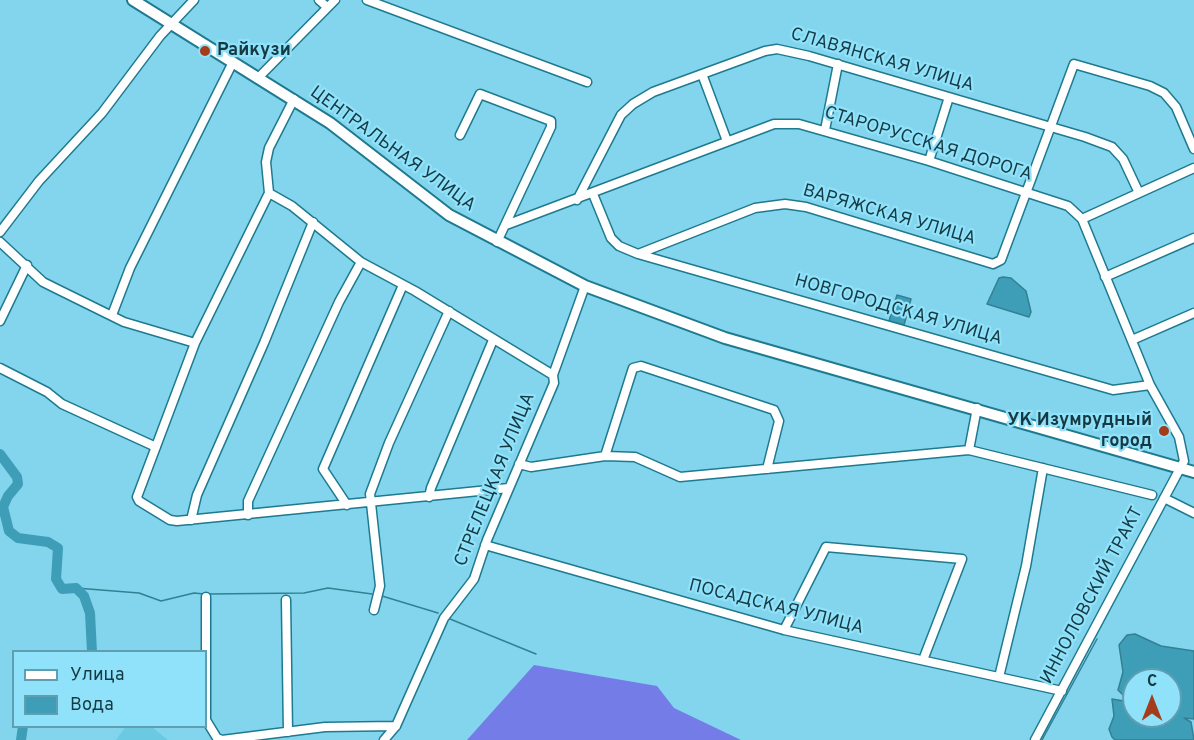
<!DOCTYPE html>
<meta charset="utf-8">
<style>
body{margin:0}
#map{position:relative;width:1194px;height:740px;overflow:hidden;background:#82d5ec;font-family:Overpass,sans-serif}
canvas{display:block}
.legend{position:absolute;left:12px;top:650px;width:195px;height:78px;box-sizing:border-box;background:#8fe2fa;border:2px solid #5f9fb1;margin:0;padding:8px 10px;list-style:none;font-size:18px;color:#163a43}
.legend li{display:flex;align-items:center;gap:12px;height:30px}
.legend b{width:30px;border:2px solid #5f9fb1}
.north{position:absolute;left:1122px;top:668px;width:60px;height:60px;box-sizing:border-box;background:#8fe2fa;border:2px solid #5f9fb1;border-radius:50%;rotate:0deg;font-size:16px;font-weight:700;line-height:24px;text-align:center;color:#163a43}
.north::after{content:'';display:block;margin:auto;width:21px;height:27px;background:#a43d1b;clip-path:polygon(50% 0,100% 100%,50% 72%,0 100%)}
</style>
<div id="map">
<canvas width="1194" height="740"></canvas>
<ul class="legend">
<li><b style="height:8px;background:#fff"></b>Улица</li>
<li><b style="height:16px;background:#3f9eb7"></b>Вода</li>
</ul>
<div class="north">С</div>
</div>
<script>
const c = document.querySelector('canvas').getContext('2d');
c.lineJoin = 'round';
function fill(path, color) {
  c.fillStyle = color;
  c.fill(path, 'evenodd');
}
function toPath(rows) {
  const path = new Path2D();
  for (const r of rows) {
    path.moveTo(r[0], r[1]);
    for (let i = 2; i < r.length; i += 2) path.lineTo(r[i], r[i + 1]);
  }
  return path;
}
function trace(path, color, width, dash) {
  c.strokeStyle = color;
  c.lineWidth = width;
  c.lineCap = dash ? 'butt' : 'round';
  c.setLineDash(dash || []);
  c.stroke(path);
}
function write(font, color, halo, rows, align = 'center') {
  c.font = font + ' Overpass,sans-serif';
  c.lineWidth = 4.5;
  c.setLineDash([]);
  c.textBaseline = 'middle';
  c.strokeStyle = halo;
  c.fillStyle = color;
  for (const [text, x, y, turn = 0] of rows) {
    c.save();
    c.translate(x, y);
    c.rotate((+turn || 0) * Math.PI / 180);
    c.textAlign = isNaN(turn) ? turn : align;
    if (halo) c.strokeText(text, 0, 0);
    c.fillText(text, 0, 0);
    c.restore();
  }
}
fill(toPath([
 [126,726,152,727,168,740,116,740]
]), '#6cc9e2');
fill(toPath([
 [534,665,657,686,674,708,741,740,467,740]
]), '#747ce7');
const water = toPath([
 [1003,277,1011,278,1026,291,1031,312,1029,317,987,304,999,278,1003,277],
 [897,295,911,299,904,325,889,321,897,295],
 [1135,634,1161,646,1194,651,1194,719,1184,718,1191,722,1194,740,1115,740,1112,737,1109,729,1114,716,1112,699,1124,701,1126,698,1118,690,1123,672,1119,645,1127,635,1135,634],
 [1134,680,1170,680,1170,716,1134,716,1134,680]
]);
fill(water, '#3f9eb7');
trace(water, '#338094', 1.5);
trace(toPath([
 [76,588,139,593,161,601,194,593,204,594],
 [209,594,304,593,328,588,372,594],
 [382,596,438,613],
 [450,619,536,654],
 [1042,740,1097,639]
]), '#338094', 1.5);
trace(toPath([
 [0,454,17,477,18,484,8,496,3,507,9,531,18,538,48,542,58,548,56,579,62,589,76,588,84,596,90,613,92,652],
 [21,740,23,726]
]), '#3f9eb7', 10);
const minor = toPath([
 [319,0,327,7],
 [367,0,587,82],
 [702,74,727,141],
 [258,78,335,0],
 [294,99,269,148,266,162,269,193,292,206,361,262,415,291,553,375],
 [825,130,838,64],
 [460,135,480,94,551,121,551,127,497,242],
 [929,161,949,97],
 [269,193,195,343,137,497,139,501,170,520,177,521,509,488],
 [593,194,611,238,619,246,638,254,755,208,785,204,806,207,993,264,1001,260,1074,64,1150,86,1164,93,1176,107,1194,149],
 [577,200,621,115,633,104,653,92,765,51,777,49,809,56,1085,137,1112,147,1123,159,1139,193],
 [1082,219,1194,168],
 [506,225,774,124,799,124,929,161,1068,206,1082,219,1150,385,1179,437,1184,461,1035,740],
 [0,232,39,181,102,113,160,36,194,0],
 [0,242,43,282,55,288,124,322,195,343],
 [638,254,1113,390,1150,385],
 [1105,277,1194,238],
 [112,315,130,268,233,62],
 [0,321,27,265],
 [1132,340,1194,313],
 [0,368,47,392,62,404,156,447],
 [969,450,977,408],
 [605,456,633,368,641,366,774,410,779,421,767,469],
 [519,464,531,467,605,456,635,457,680,477,969,450,1152,495],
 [429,497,431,488,493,340],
 [1164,498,1194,513],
 [347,505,323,469,403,285],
 [248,515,248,501,339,302,361,262],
 [191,520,197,495,264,343,313,222],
 [485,545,784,630,1062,691],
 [206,597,206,720,217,738,222,740,325,727,396,726],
 [286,600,288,732],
 [374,610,380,586,370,494,389,443,449,311],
 [784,630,826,547,962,559,923,660],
 [999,677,1026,566,1043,468],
 [384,740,396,726,444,618,474,579,487,540,554,383,553,375,585,286]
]);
const major = toPath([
 [133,0,330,123,449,215,585,286,725,338,1194,472]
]);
trace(minor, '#1e7a8f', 11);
trace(major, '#1e7a8f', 14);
trace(minor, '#fff', 8);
trace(major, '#fff', 10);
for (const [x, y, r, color] of [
 [205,51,6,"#a43d1b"],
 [1164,431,6,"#a43d1b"]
]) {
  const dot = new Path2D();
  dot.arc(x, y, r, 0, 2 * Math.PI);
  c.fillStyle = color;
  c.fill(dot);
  trace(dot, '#8fe2fa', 2);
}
write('bold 18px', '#163a43', '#8fe2fa', [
 ["Райкузи",217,51],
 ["УК Изумрудный",1152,421,"right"],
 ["город",1152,442,"right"]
], 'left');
write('18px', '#163a43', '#8fe2fa', [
 ["СЛАВЯНСКАЯ УЛИЦА",882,61,16],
 ["СТАРОРУССКАЯ ДОРОГА",928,145,17],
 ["ЦЕНТРАЛЬНАЯ УЛИЦА",392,150,36],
 ["ВАРЯЖСКАЯ УЛИЦА",889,216,16],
 ["НОВГОРОДСКАЯ УЛИЦА",898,311,16],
 ["СТРЕЛЕЦКАЯ УЛИЦА",496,480,-68],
 ["ИННОЛОВСКИЙ ТРАКТ",1093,596,-62],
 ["ПОСАДСКАЯ УЛИЦА",776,608,14]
]);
</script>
